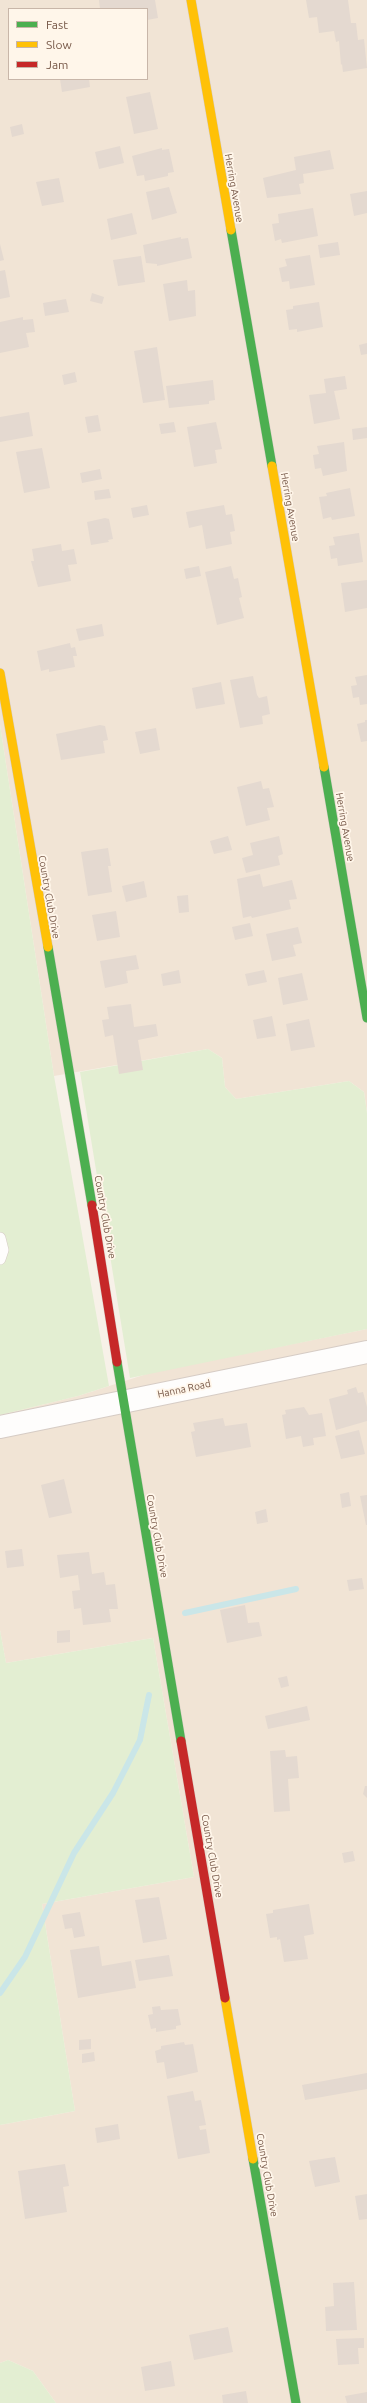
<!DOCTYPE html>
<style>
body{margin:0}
#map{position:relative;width:367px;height:2403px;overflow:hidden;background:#f7f1e8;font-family:Ubuntu,sans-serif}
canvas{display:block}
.legend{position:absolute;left:8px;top:8px;width:140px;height:72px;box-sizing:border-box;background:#fff6ea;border:1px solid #c8b6a9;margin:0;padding:5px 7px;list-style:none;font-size:12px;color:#765747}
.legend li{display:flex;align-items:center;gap:8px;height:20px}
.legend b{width:20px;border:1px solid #c8b6a9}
</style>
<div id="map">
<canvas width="367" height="2403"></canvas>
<ul class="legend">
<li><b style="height:5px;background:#4caf50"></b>Fast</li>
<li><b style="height:5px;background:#ffc107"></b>Slow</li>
<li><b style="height:5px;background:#c62828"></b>Jam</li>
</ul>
</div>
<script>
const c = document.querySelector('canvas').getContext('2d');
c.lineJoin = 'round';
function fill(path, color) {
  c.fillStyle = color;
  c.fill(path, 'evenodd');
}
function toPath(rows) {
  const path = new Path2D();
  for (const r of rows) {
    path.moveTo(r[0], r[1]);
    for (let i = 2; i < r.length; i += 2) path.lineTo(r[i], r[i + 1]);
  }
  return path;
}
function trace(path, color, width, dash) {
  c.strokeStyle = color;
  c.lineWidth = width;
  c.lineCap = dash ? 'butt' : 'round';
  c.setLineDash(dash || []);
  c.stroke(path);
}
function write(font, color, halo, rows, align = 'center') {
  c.font = font + ' Ubuntu,sans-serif';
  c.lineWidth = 3.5;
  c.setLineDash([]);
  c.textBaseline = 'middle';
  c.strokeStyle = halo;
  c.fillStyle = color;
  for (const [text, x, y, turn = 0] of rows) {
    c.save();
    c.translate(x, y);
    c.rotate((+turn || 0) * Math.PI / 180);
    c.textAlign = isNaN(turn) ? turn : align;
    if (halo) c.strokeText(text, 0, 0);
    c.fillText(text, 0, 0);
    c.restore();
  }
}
fill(toPath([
 [0,0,367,0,367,1113,364,1092,349,1081,236,1099,225,1087,222,1058,208,1049,54,1076,0,725],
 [9,9,147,9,147,79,9,79],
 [367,1329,367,2403,56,2403,33,2371,8,2360,0,2363,0,2125,75,2111,42,1904,194,1877,153,1638,6,1663,0,1630,0,1415,78,1396,153,1372]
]), '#f1e4d5');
fill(toPath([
 [0,725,54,1076,109,1386,78,1396,0,1415],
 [208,1049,222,1058,225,1087,236,1099,349,1081,364,1092,367,1113,367,1329,130,1378,80,1072],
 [0,1630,6,1663,153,1638,194,1877,42,1904,75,2111,0,2125],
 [8,2360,33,2371,56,2403,0,2403,0,2363]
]), '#e3eed2');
trace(toPath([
 [185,1613,296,1589],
 [0,1993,25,1957,74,1853,113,1793,140,1740,149,1695]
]), '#cae6e8', 6);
fill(toPath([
 [99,0,155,0,158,18,147,20,147,9,100,9],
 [306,0,348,0,351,23,356,23,358,40,364,39,367,68,343,72,342,64,341,65,339,41,336,42,334,31,319,33,317,17,309,18],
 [60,79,89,79,90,87,62,92],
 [150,92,158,129,134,134,126,97],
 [22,124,24,134,12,137,10,127],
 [120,146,124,163,99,169,95,152],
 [162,148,162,150,169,149,174,172,168,173,168,176,145,181,144,175,137,176,132,156],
 [330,150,334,169,303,174,304,183,299,184,301,194,267,198,263,178,296,170,294,157],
 [59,178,64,202,42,206,36,182],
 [169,187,177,213,152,220,146,192],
 [367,191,367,213,354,216,350,194],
 [313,208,318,236,282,243,281,239,275,241,272,224,279,223,278,214],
 [132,213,137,234,111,240,107,219],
 [181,237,181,239,188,238,192,258,157,266,157,264,146,263,143,245],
 [338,242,340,255,320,258,318,245],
 [0,244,4,260,0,261],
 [310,255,315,285,290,289,289,281,282,282,279,268,287,266,285,259],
 [141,256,145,282,118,286,113,260],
 [5,270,10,297,0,299,0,271],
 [187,280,188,291,195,290,196,316,169,321,163,284],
 [92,293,104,297,102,304,90,301],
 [66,299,69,312,45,316,43,303],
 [319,302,323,327,297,332,297,329,289,330,286,310,293,309,293,306],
 [23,317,23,320,33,319,35,332,26,333,29,347,0,353,0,322],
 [367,343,367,354,361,355,359,345],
 [157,347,165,400,143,403,134,351],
 [75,372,77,382,64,385,62,375],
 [345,376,347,389,334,391,340,419,314,424,309,395,326,393,324,379],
 [213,380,215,400,209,401,209,404,169,408,166,386],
 [29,412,33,436,0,442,0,417],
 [98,415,101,431,88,433,85,417],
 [174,422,176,432,161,434,159,424],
 [216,422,222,449,215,450,217,463,194,467,187,427],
 [367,427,367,438,353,440,352,429],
 [344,442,347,471,323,476,321,468,315,469,313,455,319,454,317,446],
 [42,448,50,488,24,493,16,452],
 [100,469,102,479,82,483,80,473],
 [350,488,355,516,332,520,331,517,323,519,319,497,327,496,326,493],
 [109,489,111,498,95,500,94,491],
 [147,505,149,515,133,518,131,508],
 [224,505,226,515,232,514,235,531,230,532,232,544,206,549,202,525,189,528,186,512],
 [105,518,109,519,113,539,108,540,109,542,91,545,87,522],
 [359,533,363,562,338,566,337,558,331,559,329,546,335,545,333,537],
 [61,544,62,551,74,549,77,564,68,565,71,581,38,587,31,561,34,561,32,549],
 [199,566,201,576,186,579,184,569],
 [231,566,234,579,238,578,242,597,239,598,244,618,217,625,205,572],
 [367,580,367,608,345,612,341,583],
 [102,624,104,636,79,641,76,629],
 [70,643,71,648,75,647,77,656,73,656,75,667,49,672,49,669,41,671,37,651],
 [367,675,367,704,360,705,359,697,353,698,351,686,357,685,355,677],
 [253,676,257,695,259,698,267,696,270,714,262,716,263,724,240,728,230,680],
 [221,682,225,704,196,709,192,688],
 [365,720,367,720,367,741,361,742,357,724,365,722],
 [100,725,105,726,108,740,103,741,105,753,61,760,56,734],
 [156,728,160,750,140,754,135,732],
 [261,781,263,789,269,788,274,807,267,808,270,820,246,826,237,787],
 [228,836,232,850,214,854,210,841],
 [279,836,283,854,278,856,280,865,246,873,242,858,253,855,250,843],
 [108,848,111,866,108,866,112,892,88,896,81,852],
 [260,874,263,887,292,880,297,899,289,900,291,909,252,918,251,916,243,918,237,879],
 [144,881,147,897,126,902,122,886],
 [188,895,189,912,179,913,177,896],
 [116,911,120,937,97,941,92,915],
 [250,923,253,936,235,940,232,927],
 [298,927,302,943,293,945,296,956,272,961,266,934],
 [136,955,139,969,126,971,128,983,105,988,100,961],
 [179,970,181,983,163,986,161,974],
 [264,970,267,982,248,986,245,974],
 [302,973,308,1000,283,1005,278,978],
 [131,1004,134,1027,156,1024,158,1036,138,1040,143,1070,119,1074,113,1035,105,1037,102,1020,109,1019,107,1007],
 [272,1016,276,1036,257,1039,253,1020],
 [309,1019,315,1047,291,1051,286,1024],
 [356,1387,358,1393,363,1392,367,1407,367,1421,336,1430,329,1399,348,1394,347,1390],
 [304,1407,309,1415,322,1413,326,1436,313,1438,314,1445,303,1447,301,1436,286,1439,282,1415,286,1414,285,1410],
 [223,1418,225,1426,247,1423,251,1447,196,1457,191,1432,195,1431,193,1423],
 [359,1430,365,1454,341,1459,335,1436],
 [64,1479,72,1513,49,1518,41,1485],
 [349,1492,351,1506,342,1508,340,1494],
 [367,1495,367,1525,366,1525,360,1496],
 [266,1509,268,1522,257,1524,255,1512],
 [22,1549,24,1566,7,1568,5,1551],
 [89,1552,92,1574,104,1572,106,1585,115,1584,118,1609,109,1609,111,1622,83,1625,81,1608,74,1609,72,1591,80,1590,78,1575,60,1578,57,1555],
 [362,1578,364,1589,349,1591,347,1580],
 [245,1605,248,1623,259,1622,262,1636,227,1643,220,1610],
 [70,1630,70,1642,57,1643,57,1631],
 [287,1676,289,1686,281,1688,278,1678],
 [307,1706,310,1720,268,1729,265,1716],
 [285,1750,286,1757,297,1756,299,1778,288,1779,290,1811,274,1812,270,1751],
 [365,1786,367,1786,367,1798,363,1794],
 [353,1851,355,1861,344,1863,342,1853],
 [159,1897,167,1939,143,1943,135,1900],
 [309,1904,314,1934,304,1936,308,1959,284,1962,280,1939,277,1940,277,1937,270,1938,266,1914,273,1913,273,1910],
 [80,1912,85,1936,74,1938,72,1928,65,1929,62,1915],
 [99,1946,102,1966,131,1961,136,1988,78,1998,70,1950],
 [169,1955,173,1976,139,1981,135,1960],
 [160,2006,161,2010,178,2009,181,2025,176,2026,176,2029,156,2032,156,2028,151,2029,148,2015,153,2014,152,2007],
 [91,2039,91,2049,79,2050,79,2040],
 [184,2042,185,2045,193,2044,198,2072,167,2079,164,2062,157,2063,155,2051,161,2049,161,2046],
 [94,2052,95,2061,82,2063,82,2054],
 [367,2073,367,2089,305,2100,302,2085],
 [193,2091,195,2101,201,2100,206,2125,199,2126,200,2130,206,2129,210,2153,178,2159,167,2096],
 [118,2124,120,2139,97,2143,95,2128],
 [335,2157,340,2182,315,2187,309,2161],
 [65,2164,69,2186,63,2187,67,2212,25,2219,18,2171],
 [367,2194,367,2219,359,2220,355,2196],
 [354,2282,357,2330,326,2331,325,2307,334,2306,333,2283],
 [228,2327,233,2352,194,2360,189,2335],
 [364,2338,364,2348,358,2348,359,2364,338,2365,336,2339],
 [171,2361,175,2386,145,2391,141,2367],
 [246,2391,248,2403,223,2403,222,2395],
 [367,2392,367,2403,347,2403,345,2396]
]), '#e4d9d0');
const lane = toPath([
 [0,1238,3,1250,0,1259]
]);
const street = toPath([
 [0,1427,367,1352]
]);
const fast = toPath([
 [231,230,272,466],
 [324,767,367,1018],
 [48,947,92,1205],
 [117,1362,181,1741],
 [253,2159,296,2403]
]);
const slow = toPath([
 [191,0,231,230],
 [272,466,324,767],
 [0,673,48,947],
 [225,1998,253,2159]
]);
const jam = toPath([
 [92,1205,117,1362],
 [181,1741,225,1998]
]);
trace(lane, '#d6ccc5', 12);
trace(street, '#d6ccc5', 24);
trace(fast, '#d6ccc5', 10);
trace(slow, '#d6ccc5', 10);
trace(jam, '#d6ccc5', 10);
trace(lane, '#fefdfc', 11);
trace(street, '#fefdfc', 22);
trace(fast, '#4caf50', 9);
trace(slow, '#ffc107', 9);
trace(jam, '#c62828', 9);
write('10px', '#765747', '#fff6ea', [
 ["Herring Avenue",234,188,80],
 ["Herring Avenue",290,507,80],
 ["Herring Avenue",345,827,80],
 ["Country Club Drive",49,897,80],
 ["Country Club Drive",105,1217,80],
 ["Hanna Road",184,1389,-12],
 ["Country Club Drive",157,1536,80],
 ["Country Club Drive",212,1856,80],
 ["Country Club Drive",267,2175,80]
]);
</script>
